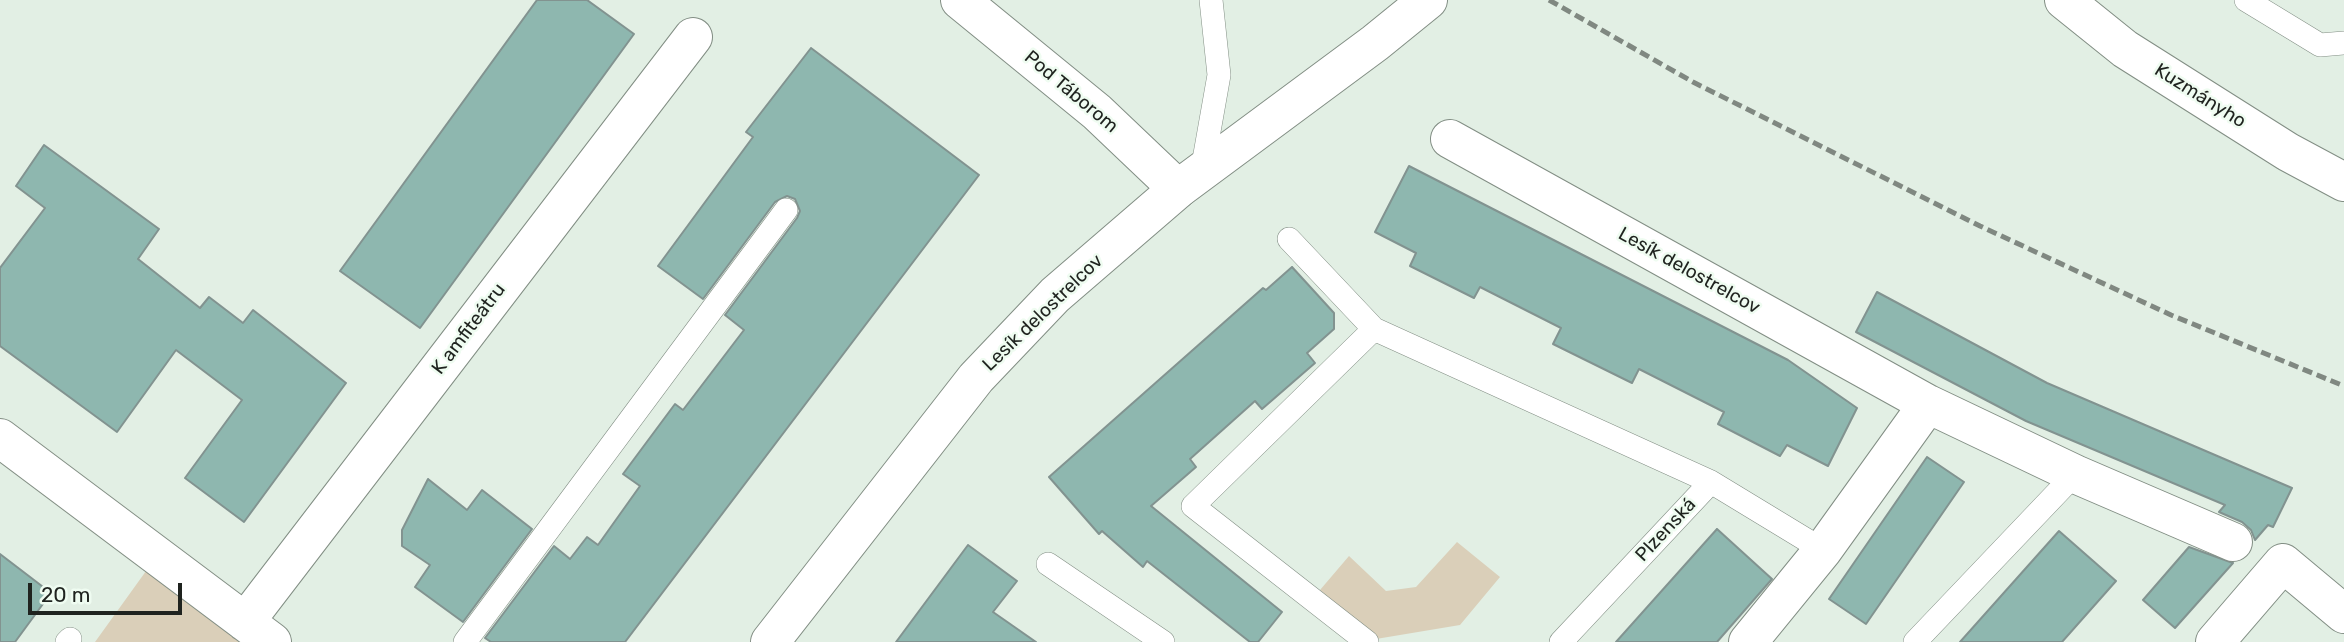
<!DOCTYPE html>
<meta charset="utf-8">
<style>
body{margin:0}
#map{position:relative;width:2344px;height:642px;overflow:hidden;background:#e2efe4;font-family:Rubik,sans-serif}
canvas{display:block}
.scale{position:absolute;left:28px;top:583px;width:154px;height:32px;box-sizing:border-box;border:4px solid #1f231f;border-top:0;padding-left:9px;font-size:21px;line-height:24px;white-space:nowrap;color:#1f231f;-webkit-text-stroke:5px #effcf1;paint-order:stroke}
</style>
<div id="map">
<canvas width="2344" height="642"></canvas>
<div class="scale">20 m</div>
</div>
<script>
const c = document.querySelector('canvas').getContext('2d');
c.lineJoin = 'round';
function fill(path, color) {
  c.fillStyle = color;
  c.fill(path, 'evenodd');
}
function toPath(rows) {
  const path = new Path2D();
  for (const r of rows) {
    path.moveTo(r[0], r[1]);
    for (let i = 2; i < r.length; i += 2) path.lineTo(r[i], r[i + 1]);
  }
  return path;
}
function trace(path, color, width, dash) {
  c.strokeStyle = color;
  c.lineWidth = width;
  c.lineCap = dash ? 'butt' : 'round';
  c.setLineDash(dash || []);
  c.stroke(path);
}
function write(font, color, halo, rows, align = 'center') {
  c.font = font + ' Rubik,sans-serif';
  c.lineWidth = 5;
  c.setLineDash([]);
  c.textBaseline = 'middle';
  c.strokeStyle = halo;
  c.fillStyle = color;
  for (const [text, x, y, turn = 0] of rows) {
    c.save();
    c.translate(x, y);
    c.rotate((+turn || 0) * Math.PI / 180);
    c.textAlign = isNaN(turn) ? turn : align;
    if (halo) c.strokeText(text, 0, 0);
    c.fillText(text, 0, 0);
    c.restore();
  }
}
fill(toPath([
 [1457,542,1500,577,1460,625,1376,639,1320,590,1349,556,1386,591,1416,587],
 [159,553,276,642,95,642]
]), '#dacfb9');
const building = toPath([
 [537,0,587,0,634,34,420,328,340,271,537,0],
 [811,48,979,175,625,642,491,642,485,638,554,546,570,559,587,537,598,545,640,486,623,474,675,404,683,410,744,330,725,315,797,218,800,211,795,199,787,196,775,202,703,299,658,266,753,137,746,132,811,48],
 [44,145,159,229,138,259,200,308,209,297,243,323,253,310,346,383,244,522,185,478,242,400,176,350,117,432,0,346,0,268,45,208,16,186,44,145],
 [1409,166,1788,360,1857,408,1828,466,1787,445,1780,456,1718,424,1724,412,1639,369,1632,383,1553,344,1561,328,1480,287,1474,298,1410,266,1416,253,1375,232,1409,166],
 [1292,267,1334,313,1334,329,1307,353,1315,363,1262,409,1255,401,1190,459,1196,467,1151,506,1282,612,1258,642,1250,642,1147,561,1143,567,1102,531,1099,534,1049,477,1263,288,1266,290,1292,267],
 [1877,292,2047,383,2292,488,2273,527,2268,525,2255,540,2251,530,2242,522,2219,512,2225,505,2026,421,1856,332,1877,292],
 [1927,457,1964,482,1866,624,1829,599,1927,457],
 [428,479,467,510,482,490,532,529,463,622,415,587,430,565,402,546,402,530,428,479],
 [1717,529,1772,579,1717,642,1616,642,1717,529],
 [2059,531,2116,581,2062,642,1960,642,2059,531],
 [968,545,1017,581,993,612,1036,642,896,642,968,545],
 [2189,547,2233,563,2175,628,2143,600,2189,547],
 [0,554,51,593,15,642,0,642,0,554]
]);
fill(building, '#8eb7af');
trace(building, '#829390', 2);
const lane = toPath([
 [2246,0,2320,45,2344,43],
 [1202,171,1219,75,1211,0],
 [1289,239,1374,329,1711,482],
 [1048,564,1163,642],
 [67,642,70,639],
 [465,642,786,210],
 [1367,642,1193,506,1374,329],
 [1561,642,1711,482,1823,550],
 [1915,642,2075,474]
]);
const street = toPath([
 [960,0,1097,112,1178,189],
 [1450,139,1928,404],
 [0,438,272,642],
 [245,622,693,37],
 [1748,642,1823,550,1928,404,2075,474,2233,542],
 [2215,642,2283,563,2344,614]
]);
const secondary = toPath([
 [2064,0,2125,49,2288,152,2344,182],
 [770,642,976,378,1055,295,1178,189,1375,43,1428,0]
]);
trace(lane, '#828e84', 24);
trace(street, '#828e84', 40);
trace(secondary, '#828e84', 40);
trace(lane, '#fff', 23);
trace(street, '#fff', 38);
trace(secondary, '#fff', 38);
trace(toPath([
 [1549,0,1693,82,1980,226,2171,315,2344,386]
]), '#808881', 5, [10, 5]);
write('19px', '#1f231f', '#effcf1', [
 ["Pod Táborom",1071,92,40],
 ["Kuzmányho",2200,96,32],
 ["Lesík delostrelcov",1689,271,29],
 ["Lesík delostrelcov",1043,313,-44],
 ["K amfiteátru",469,329,-53],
 ["Plzenská",1666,530,-47]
]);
</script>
